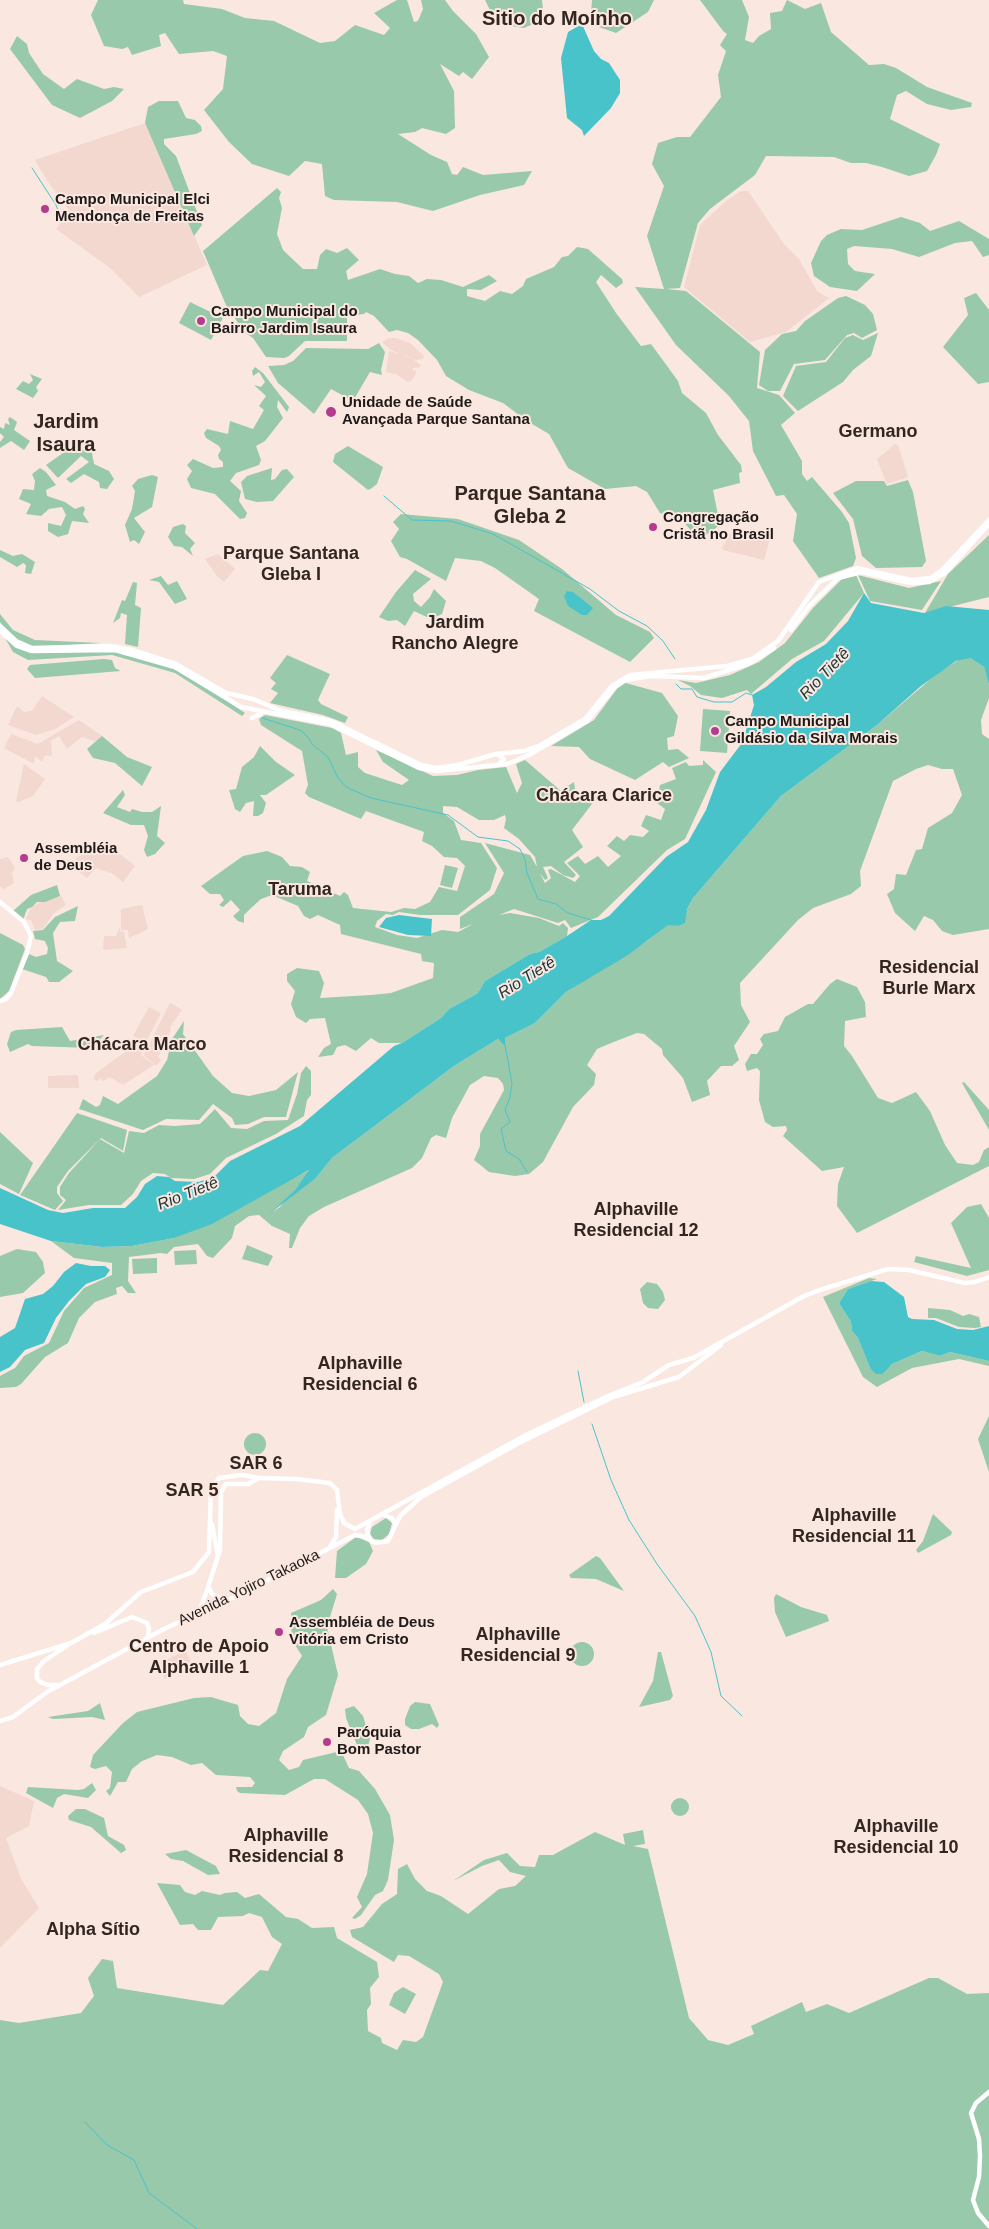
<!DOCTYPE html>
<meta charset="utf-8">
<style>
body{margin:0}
canvas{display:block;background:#f9e7e0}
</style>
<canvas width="989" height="2229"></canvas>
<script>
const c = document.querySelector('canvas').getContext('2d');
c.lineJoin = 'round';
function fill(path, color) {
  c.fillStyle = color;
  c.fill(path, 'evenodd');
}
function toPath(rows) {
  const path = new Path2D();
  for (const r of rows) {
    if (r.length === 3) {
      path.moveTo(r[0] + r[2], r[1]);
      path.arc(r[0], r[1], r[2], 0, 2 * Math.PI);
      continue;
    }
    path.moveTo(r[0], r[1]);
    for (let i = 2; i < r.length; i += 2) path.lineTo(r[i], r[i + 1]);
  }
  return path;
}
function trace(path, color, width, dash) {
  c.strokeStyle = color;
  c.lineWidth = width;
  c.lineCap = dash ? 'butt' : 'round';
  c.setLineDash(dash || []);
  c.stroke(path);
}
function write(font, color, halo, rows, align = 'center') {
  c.font = font + ' Helvetica,sans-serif';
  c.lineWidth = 4;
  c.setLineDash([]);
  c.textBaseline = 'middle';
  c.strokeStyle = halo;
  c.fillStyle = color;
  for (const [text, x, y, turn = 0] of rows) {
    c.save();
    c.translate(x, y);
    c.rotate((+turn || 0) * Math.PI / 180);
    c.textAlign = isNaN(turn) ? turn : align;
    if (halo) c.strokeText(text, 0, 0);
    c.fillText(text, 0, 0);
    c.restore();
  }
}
fill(toPath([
 [145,123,207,265,139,297,110,268,56,229,69,210,48,182,35,160],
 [741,191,748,191,784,244,799,259,817,291,829,298,786,332,750,342,684,287,700,225,726,201],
 [389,338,396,338,410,343,424,356,423,359,416,360,391,350,382,342],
 [389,351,408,356,421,365,420,367,413,368,413,370,417,372,411,381,408,382,396,374,386,372],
 [895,444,898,445,908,477,887,484,877,459],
 [735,527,771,535,764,560,723,550,722,547],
 [218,554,235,569,224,582,217,576,205,559],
 [42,696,74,717,55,729,36,735,8,725,17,706,24,712,32,711],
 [79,720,102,736,97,742,82,737,67,749,59,736,51,741,52,756,45,755,42,762,35,756,34,764,4,748,11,734,38,744],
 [24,764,45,779,33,796,18,802,16,801],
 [92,854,120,854,135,866,123,882,113,874,96,868,87,878,75,869,73,864,78,856],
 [8,857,15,868,12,874,14,883,4,889,0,887,0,859],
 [61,896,66,905,53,914,43,929,35,930,31,920,26,919,31,908,39,903],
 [142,905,148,929,129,938,128,930,121,930,121,909],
 [120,927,120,931,124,932,127,948,103,950,104,936,116,936],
 [170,1003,182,1010,170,1027,171,1030,158,1057,161,1060,156,1066,144,1055],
 [149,1007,161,1013,146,1042,133,1036],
 [135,1045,143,1050,141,1055,154,1065,123,1085,110,1077,103,1081,100,1078,98,1081,93,1079,96,1073],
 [78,1075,79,1088,48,1088,48,1076],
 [185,1650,192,1665,165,1679,157,1665],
 [0,1786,34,1801,29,1826,6,1838,21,1879,39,1908,0,1948]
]), '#f2d8ce');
fill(toPath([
 [98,0,183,0,184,4,222,9,245,18,274,21,320,43,335,41,355,25,384,35,390,28,374,13,397,0,407,0,414,22,418,21,423,9,421,0,445,0,453,11,476,34,489,57,472,79,463,72,459,76,440,64,454,91,455,128,446,134,422,128,415,132,398,134,431,155,447,162,452,174,457,175,463,167,483,175,532,171,524,185,480,195,433,211,397,202,334,200,325,196,322,164,305,161,289,176,252,164,229,142,204,110,223,89,227,56,213,51,179,54,165,33,159,35,161,46,132,55,128,47,122,49,104,46,91,15],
 [485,0,542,0,544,19,524,28,505,25,491,12],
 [592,0,654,0,648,12,616,33,596,26,591,14],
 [700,0,742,0,749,17,745,40,753,43,759,36,771,29,770,13,782,11,787,0,805,9,821,3,831,32,869,65,884,64,896,68,927,87,972,103,971,107,951,110,927,104,906,91,897,95,890,119,940,144,936,155,927,171,909,176,882,167,866,163,851,163,834,157,766,156,755,175,710,209,698,223,680,288,666,289,686,291,760,352,757,388,779,395,795,413,781,425,802,461,802,474,807,481,812,477,842,512,849,523,856,558,853,566,819,578,793,541,797,514,784,495,776,496,753,451,749,421,729,396,676,345,635,287,664,289,647,236,664,186,652,164,658,143,677,137,690,137,721,97,718,75,726,51,720,45,727,34,723,31],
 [17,36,27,44,29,53,43,74,64,89,77,79,104,89,114,87,124,89,112,101,80,118,52,105,10,49],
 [159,101,178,101,186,118,195,120,201,126,202,131,196,134,164,139,164,144,176,156,202,225,194,236,145,123,148,107],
 [277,188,281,192,279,198,282,208,277,234,283,250,303,269,317,269,320,255,326,249,337,253,347,248,359,260,346,271,348,280,380,269,395,274,409,276,418,283,427,279,441,280,463,287,489,275,497,281,481,290,467,289,467,296,485,301,500,291,512,294,523,286,526,279,554,267,562,257,568,256,577,247,588,249,622,279,623,283,616,288,601,275,596,282,616,313,641,346,651,344,678,381,682,393,706,413,718,435,741,465,742,472,739,473,740,483,713,490,720,525,699,540,682,520,660,513,647,492,636,486,605,489,568,468,549,434,527,421,503,403,469,390,446,376,437,360,418,340,408,333,397,330,389,332,374,316,366,312,364,314,347,316,347,341,305,341,289,356,284,358,266,357,253,338,244,332,226,305,203,251],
 [901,217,920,223,930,231,959,221,989,239,989,255,983,257,972,241,955,243,919,257,892,249,854,246,847,249,848,264,855,271,875,274,857,291,830,287,814,276,811,263,821,241,827,235,841,229,862,230],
 [976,293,989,310,989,382,978,384,943,347,968,315,964,298],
 [846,296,865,305,873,314,877,330,862,338,854,333,847,335,825,360,794,364,780,391,768,391,759,385,765,350,782,334,796,331,805,321,838,298],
 [190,302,223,318,211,340,179,323],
 [878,333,871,356,853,370,843,382,798,411,783,396,796,366,826,362,845,338,853,335,863,340],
 [379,343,385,352,381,370,382,375,370,372,353,401,331,389,314,414,278,383,268,366,284,365,293,361,306,348,368,349],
 [255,367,263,373,289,407,287,412,278,400,277,407,283,418,265,441,256,446,261,460,259,465,236,473,230,481,241,491,239,501,247,513,245,518,240,519,215,494,191,488,187,479,192,471,187,465,193,459,213,468,223,467,223,462,219,459,218,455,221,450,219,446,206,438,204,433,207,429,228,434,230,421,253,429,264,410,259,406,266,396,254,385,261,387,265,382,259,372,253,376,252,371],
 [30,374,42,379,36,387,38,391,33,398,16,389,23,381,29,384,33,380],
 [10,417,17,422,14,430,30,441,24,450,11,441,0,448,0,442,4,437,0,433,0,427,4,429,5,423,10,425,8,419],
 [73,446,92,453,94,464,109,471,114,479,107,489,100,488,99,482,84,474,71,483,66,479,89,462,81,456,58,478,46,465],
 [348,446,383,467,377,484,372,488,368,490,333,462,335,454],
 [40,468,46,472,56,485,46,490,47,496,65,502,75,509,83,506,85,509,83,514,89,523,72,521,68,534,58,537,48,531,48,523,61,526,66,515,62,507,49,509,41,516,26,514,31,504,19,499,23,489,34,490,35,481,32,474],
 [272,468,271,480,275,479,282,470,287,469,294,477,273,501,257,502,245,499,241,482,247,476],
 [152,475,158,477,152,507,134,518,145,532,139,544,134,540,130,542,125,525,132,509,135,491,132,486,138,479],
 [908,480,913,492,926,561,922,567,876,568,862,556,853,519,833,493,856,481,884,481,887,486],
 [401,514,458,519,519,540,562,569,616,615,650,632,654,638,630,662,534,611,539,599,495,568,481,561,455,558,446,581,407,559,400,557,391,541,399,529,393,522],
 [183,524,186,526,185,533,195,543,190,549,193,556,182,547,174,546,168,537,173,527],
 [989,535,989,597,925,613,948,574],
 [0,550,13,556,22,554,35,562,31,574,25,573,26,565,23,563,17,567,0,557],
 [415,570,431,579,413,594,414,601,421,607,430,597,434,589,446,601,442,614,431,619,414,611,405,626,397,620,388,621,379,617,396,592],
 [856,575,864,593,824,641,792,659,751,694,747,690,722,698,701,695,690,686,678,680,696,683,730,675,759,662,785,643,813,608,843,578],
 [858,575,909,588,941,581,922,610,870,601],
 [161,576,168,585,177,581,187,599,175,604,159,582,149,580],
 [133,582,137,583,135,605,141,608,138,647,125,644,127,615,121,613,120,618,113,623,122,600,125,601],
 [0,614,13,630,35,640,101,643,37,647,27,645,17,640,5,629,0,622],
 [5,638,31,653,117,651,183,672,245,713,242,716,175,673,112,655,28,660,13,652],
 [287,655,330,674,318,700,321,704,348,717,345,723,323,715,270,703,278,693,271,689,276,683,270,678],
 [962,658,970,658,984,667,989,685,989,698,981,720,982,734,989,739,989,929,953,935,942,931,933,920,924,916,915,931,895,913,887,894,894,889,896,874,906,875,916,850,922,849,928,828,952,813,962,795,953,769,942,769,928,765,916,769,893,781,860,871,861,886,851,894,813,908,798,920,740,983,741,1005,750,1022,734,1046,739,1060,732,1066,721,1066,707,1081,710,1095,692,1102,683,1078,663,1055,662,1049,644,1034,637,1033,611,1043,597,1049,587,1065,596,1074,594,1085,573,1107,543,1162,529,1174,515,1176,489,1172,474,1160,480,1146,480,1134,504,1090,503,1084,498,1078,484,1076,470,1085,452,1118,446,1138,436,1135,431,1138,422,1158,412,1168,324,1207,309,1216,300,1228,292,1248,289,1248,290,1234,272,1226,259,1215,249,1216,235,1226,232,1238,213,1258,207,1256,198,1244,174,1247,167,1254,161,1253,129,1257,128,1281,136,1293,128,1293,122,1286,116,1288,117,1294,95,1302,79,1318,68,1343,45,1357,21,1384,16,1387,0,1388,0,1376,15,1368,24,1356,49,1343,64,1311,84,1288,112,1275,112,1263,74,1258,51,1241,102,1247,132,1246,174,1238,310,1170,295,1190,272,1212,280,1207,288,1197,316,1178,332,1158,454,1066,498,1039,505,1045,505,1038,535,1023,566,992,647,941,668,924,678,926,693,898,781,796,877,725,939,672],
 [104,659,112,660,115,668,121,671,35,678,27,669,30,665],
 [622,682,662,693,678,716,674,736,667,738,668,750,678,749,689,758,669,767,663,762,635,780,590,759,579,747,551,746,594,720],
 [703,709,730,711,727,753,700,751],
 [265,715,332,728,341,733,346,755,358,752,358,767,365,773,402,785,409,780,383,762,376,750,433,776,457,775,478,770,506,767,517,793,522,783,516,764,525,760,568,797,570,796,568,786,574,782,575,789,592,804,572,830,583,847,564,862,576,875,573,878,563,875,551,866,543,867,548,878,545,880,540,873,545,883,551,878,548,870,551,869,575,882,580,876,567,863,578,856,585,864,598,856,608,867,621,856,607,846,617,836,624,841,630,835,643,837,649,831,641,826,646,815,661,820,665,809,657,803,660,785,676,779,672,768,686,762,689,766,703,765,703,760,716,772,685,839,667,850,598,917,571,928,565,920,558,923,514,909,499,915,510,913,539,918,559,926,563,923,568,928,567,936,539,952,530,954,485,981,478,993,449,1009,441,1018,402,1043,379,1043,371,1038,356,1051,345,1045,337,1047,333,1055,318,1057,324,1048,331,1044,325,1018,310,1019,306,1023,296,1017,291,1004,295,991,287,981,287,974,297,968,319,971,324,983,320,998,371,995,391,993,433,978,434,963,422,961,421,954,341,934,340,925,318,915,310,919,304,916,298,906,272,895,261,899,250,909,244,915,244,923,238,921,233,916,240,910,231,900,223,907,219,905,224,900,220,894,210,894,201,886,243,856,267,851,282,857,290,866,302,867,310,872,307,881,340,896,344,892,348,895,353,908,391,912,404,908,415,909,430,902,439,887,457,891,465,866,457,858,444,857,432,846,422,841,424,832,366,811,361,819,309,797,305,793,308,785,302,751,261,725,259,719],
 [443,806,457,807,479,820,494,820,505,815,506,819,504,828,519,839,535,857,537,867,530,855,485,843,504,873,494,894,460,917,460,929,473,924,458,932,442,930,417,938,397,935,375,927,377,921,386,914,393,915,399,912,420,915,458,915,490,890,497,868,481,843,461,840,454,821,443,813],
 [102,736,127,757,152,767,142,786,115,763,93,758,87,749],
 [260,746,276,762,295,775,266,795,260,795,266,803,263,813,258,816,253,816,254,801,246,803,240,812,235,809,229,790,236,789,242,767,254,757],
 [123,790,125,795,117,807,130,812,132,809,142,812,152,812,161,806,157,836,165,843,155,854,147,857,144,850,148,836,144,825,131,825,103,813],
 [445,865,458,868,452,888,440,885],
 [57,885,60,896,45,902,37,902,32,907,27,909,23,920,13,911,31,895],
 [78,906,75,921,60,922,53,933,57,961,73,971,59,982,49,982,46,977,22,969,29,954,36,957,47,954,48,948,45,941,35,939,33,931,43,930,55,917],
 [0,933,23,945,25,949,9,991,0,999],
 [837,979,857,987,865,1002,866,1017,845,1021,844,1046,852,1056,878,1098,892,1103,916,1092,930,1111,945,1145,957,1163,973,1165,979,1162,984,1150,989,1147,989,1166,857,1233,837,1206,838,1184,844,1167,822,1171,783,1136,787,1130,786,1126,773,1127,765,1122,759,1100,760,1071,757,1068,747,1071,745,1064,751,1054,757,1054,763,1045,760,1039,764,1034,778,1031,785,1017,808,1004,813,1004,830,984],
 [184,1021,183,1034,213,1076,232,1093,249,1096,276,1090,298,1072,286,1117,264,1117,248,1124,235,1125,232,1118,213,1104,199,1120,166,1119,143,1130,79,1109,83,1099,96,1107,100,1105,103,1096,118,1104,157,1076,167,1060,172,1039],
 [62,1027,70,1041,104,1035,91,1048,32,1046,28,1044,10,1052,7,1044,11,1032,16,1030],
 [306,1066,311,1071,311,1095,307,1100,304,1116,276,1134,226,1158,210,1174,194,1179,171,1178,165,1174,153,1173,141,1181,133,1194,121,1205,89,1205,58,1210,66,1200,60,1195,60,1187,69,1173,100,1139,124,1153,129,1131,144,1133,159,1125,175,1126,200,1124,215,1109,231,1128,247,1129,264,1121,288,1120,297,1094,301,1073],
 [964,1082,989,1110,989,1130,962,1083],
 [77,1113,127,1130,123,1151,101,1138,68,1171,57,1187,57,1193,63,1201,55,1210,20,1195],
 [0,1132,33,1163,19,1194,0,1184],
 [981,1204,989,1218,989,1270,967,1276,914,1262,916,1256,971,1268,951,1223,967,1207],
 [247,1245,273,1256,268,1266,242,1259],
 [17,1249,36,1252,43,1262,45,1273,23,1293,0,1297,0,1256],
 [196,1250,197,1264,175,1265,174,1251],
 [157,1258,157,1273,133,1274,132,1259],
 [869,1278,877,1279,848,1289,839,1303,851,1322,852,1331,858,1338,870,1368,883,1374,892,1364,922,1351,940,1356,950,1352,989,1361,989,1366,959,1359,912,1368,877,1387,863,1377,823,1297],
 [647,1282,657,1284,663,1292,665,1300,658,1309,648,1308,643,1303,640,1289],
 [928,1308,950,1310,963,1316,969,1314,979,1317,981,1327,975,1328,959,1327,936,1318,928,1318],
 [989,1416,989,1472,978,1439],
 [255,1444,11],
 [933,1514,952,1532,951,1535,918,1553,916,1550,923,1541],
 [386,1518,392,1523,389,1534,382,1540,374,1539,370,1534,372,1527],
 [356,1537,369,1542,373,1551,366,1564,346,1578,335,1578,337,1551],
 [596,1556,600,1558,624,1591,596,1579,571,1578,569,1575],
 [333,1589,337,1594,327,1627,338,1675,326,1715,308,1727,304,1737,283,1751,279,1760,289,1770,299,1767,303,1760,341,1751,349,1768,359,1771,375,1789,390,1815,394,1840,388,1880,383,1891,375,1895,361,1915,355,1919,352,1918,362,1907,357,1897,367,1874,373,1833,368,1814,358,1800,325,1779,314,1779,285,1795,240,1793,237,1791,236,1787,252,1787,255,1783,250,1777,216,1775,202,1763,191,1765,172,1757,157,1755,142,1761,132,1769,126,1782,118,1782,110,1796,106,1791,110,1788,112,1772,106,1766,95,1769,90,1767,93,1755,123,1723,137,1712,194,1698,211,1697,238,1705,240,1716,248,1724,259,1726,276,1713,287,1679,302,1656,292,1640,291,1613,321,1600],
 [776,1594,801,1607,827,1615,829,1621,786,1637,775,1612,774,1598],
 [582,1654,12],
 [658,1652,661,1652,673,1696,670,1700,639,1707,653,1681],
 [415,1702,430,1704,439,1725,437,1728,432,1724,419,1729,411,1729,405,1725,405,1719,410,1706],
 [100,1703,105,1720,92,1717,53,1719,48,1717,88,1711],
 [354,1706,363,1716,370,1739,367,1750,364,1751,359,1750,346,1718,345,1709],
 [92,1783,96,1790,88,1798,64,1794,57,1798,53,1808,26,1793,28,1787,78,1790,84,1789],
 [680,1807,9],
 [76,1809,85,1809,104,1818,108,1836,124,1845,126,1850,121,1853,91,1827,69,1820,68,1816],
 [643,1830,645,1844,633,1846,648,1849,689,2018,708,2040,728,2045,754,2034,751,2026,802,2002,806,2012,827,2004,849,2013,929,1978,938,1978,967,1994,989,1993,989,2229,0,2229,0,2020,19,2023,81,2013,94,1996,88,1978,102,1959,113,1961,117,1988,223,2005,260,1970,268,1971,282,1944,272,1937,262,1917,249,1913,243,1916,218,1917,211,1930,198,1930,193,1924,180,1925,157,1883,180,1885,185,1892,195,1895,202,1891,220,1895,225,1893,237,1892,245,1898,259,1894,286,1917,298,1919,312,1928,334,1927,337,1938,377,1962,379,1977,370,1988,371,2004,367,2010,368,2031,381,2038,382,2043,397,2050,403,2040,416,2042,423,2037,443,1982,439,1974,409,1956,398,1955,394,1962,352,1937,350,1930,363,1927,382,1904,397,1894,398,1869,407,1864,415,1879,427,1891,441,1896,468,1914,499,1889,515,1886,526,1876,510,1872,499,1860,482,1866,453,1881,484,1860,507,1853,520,1866,535,1867,539,1855,553,1855,595,1832,625,1845,623,1834],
 [186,1850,216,1866,220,1874,208,1875,183,1861,171,1859,165,1854],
 [403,1987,416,1994,405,2014,389,2005,394,1993]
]), '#99c9ab');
fill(toPath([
 [582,24,594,51,601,59,609,63,620,80,620,93,611,108,584,136,582,130,567,118,561,58,568,32],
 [567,591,573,592,593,608,587,615,582,615,568,606,564,596],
 [864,593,871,603,924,613,946,606,989,610,989,685,984,667,970,658,956,661,921,686,877,725,781,796,693,898,687,909,685,923,678,926,668,925,628,955,566,992,535,1023,505,1038,505,1046,498,1039,454,1066,332,1158,316,1178,269,1214,295,1190,309,1170,212,1224,174,1238,132,1246,102,1247,51,1241,0,1224,0,1188,48,1210,63,1213,93,1208,125,1208,137,1197,145,1184,157,1176,169,1177,175,1181,198,1182,214,1177,230,1161,300,1126,394,1046,402,1043,441,1018,449,1009,478,993,485,981,530,954,539,952,567,936,591,920,601,920,609,916,666,857,688,842,706,810,720,772,742,743,754,705,752,695,766,687,796,662,826,644,848,621],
 [399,915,432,919,431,936,408,935,379,927,386,918],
 [76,1263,91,1266,105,1266,110,1270,105,1277,86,1284,69,1301,56,1318,44,1343,25,1350,10,1367,0,1372,0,1337,15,1328,25,1299,43,1294,53,1286,64,1272],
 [871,1281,884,1282,904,1297,908,1317,912,1319,934,1320,957,1329,973,1330,989,1326,989,1361,950,1352,940,1356,922,1351,892,1364,883,1374,876,1374,870,1368,858,1338,852,1331,851,1322,839,1303,848,1289]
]), '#49c3ca');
trace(toPath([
 [32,168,56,205,61,218],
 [384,496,412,520,451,521,493,534,590,589,619,611,647,626,663,641,675,659],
 [676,684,681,689,692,689,697,697,714,702,732,702,746,693,752,695],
 [262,718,300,730,307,736,313,745,328,757,338,778,346,787,371,798,448,815,478,837,508,841,520,849,525,859,527,873,538,899,556,904,568,913,591,920],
 [505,1045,512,1083,510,1097,505,1110,510,1122,501,1129,506,1151,519,1159,527,1172],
 [578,1371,584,1402],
 [592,1424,611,1480,629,1520,657,1564,695,1616,711,1652,721,1696,742,1716],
 [85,2122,107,2145,134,2160,149,2193,197,2229]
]), '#49c3ca', 1);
trace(toPath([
 [0,626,16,641,32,648,110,646,132,650,176,664,226,693,253,699,279,710,331,721,421,765,436,768,458,765,496,754,524,751,539,746,585,719,612,686,630,675,727,666,752,659,778,641,819,582,857,568,911,580,931,578,942,570,989,520],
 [791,630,809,606,838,578,862,572,910,583,929,582,945,573,989,524],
 [0,631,17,646,31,651,115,650,175,667,241,707,330,724,419,768,436,771,507,764,529,755,587,721,614,688,626,680,651,676,704,678,748,664,774,648],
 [252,718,261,713],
 [497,754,504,759,499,764],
 [0,902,24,922,31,936,27,953,11,993,6,999,0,1001],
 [384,1515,392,1518,395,1524],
 [212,1524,218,1556],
 [369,1539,367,1530,370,1522],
 [330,1547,336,1537,337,1510],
 [227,1600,213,1595,208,1587,220,1550,221,1492,226,1484,248,1484,259,1478],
 [201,1606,208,1588],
 [94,1633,132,1617,147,1623,149,1629,148,1637],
 [0,1665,71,1643,105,1624,141,1592,193,1572,209,1552,211,1490,219,1478,242,1475,259,1478,296,1479,330,1483,337,1490,340,1514,344,1523,355,1529,526,1435,608,1396,643,1382,669,1365,693,1358,804,1296,820,1290,888,1269,909,1270,965,1283,975,1282,989,1277],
 [57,1685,48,1685,40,1682,37,1678,37,1669,44,1661,68,1645],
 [0,1721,13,1717,47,1692,164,1629,239,1595,355,1535,363,1536,375,1543,388,1541,400,1516,421,1497,519,1443,613,1397,679,1377,721,1345],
 [989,2092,976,2103,971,2113,979,2139,980,2156,979,2177,973,2200,978,2213,989,2226]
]), '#fff', 4.5);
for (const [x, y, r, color] of [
 [45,209,5,"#b53b8e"],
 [201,321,5,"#b53b8e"],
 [331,412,6,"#b53b8e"],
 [653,527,5,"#b53b8e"],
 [715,731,5,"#b53b8e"],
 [24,858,5,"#b53b8e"],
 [279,1632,5,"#b53b8e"],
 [327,1742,5,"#b53b8e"]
]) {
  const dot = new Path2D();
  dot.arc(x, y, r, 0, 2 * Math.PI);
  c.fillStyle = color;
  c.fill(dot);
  trace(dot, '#f9e7e0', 2);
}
write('bold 15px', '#1f1917', '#f9e7e0', [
 ["Campo Municipal Elci",55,200],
 ["Mendonça de Freitas",55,217],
 ["Campo Municipal do",211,312],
 ["Bairro Jardim Isaura",211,329],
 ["Unidade de Saúde",342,403],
 ["Avançada Parque Santana",342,420],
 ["Congregação",663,518],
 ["Cristã no Brasil",663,535],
 ["Campo Municipal",725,722],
 ["Gildásio da Silva Morais",725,739],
 ["Assembléia",34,849],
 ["de Deus",34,866],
 ["Assembléia de Deus",289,1623],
 ["Vitória em Cristo",289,1640],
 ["Paróquia",337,1733],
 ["Bom Pastor",337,1750]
], 'left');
write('15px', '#1f1917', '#f9e7e0', [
 ["Avenida Yojiro Takaoka",249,1588,-26]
]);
write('italic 16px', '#1e3334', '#f9e7e0', [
 ["Rio Tietê",825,674,-46],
 ["Rio Tietê",527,978,-32],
 ["Rio Tietê",188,1194,-22]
]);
write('bold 18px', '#332621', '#f9e7e0', [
 ["Germano",878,432],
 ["Parque Santana",291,554],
 ["Gleba I",291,575],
 ["Jardim",455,623],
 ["Rancho Alegre",455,644],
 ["Chácara Clarice",604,796],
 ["Taruma",300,890],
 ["Residencial",929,968],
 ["Burle Marx",929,989],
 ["Chácara Marco",142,1045],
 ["Alphaville",636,1210],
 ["Residencial 12",636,1231],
 ["Alphaville",360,1364],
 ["Residencial 6",360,1385],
 ["SAR 6",256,1464],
 ["SAR 5",192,1491],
 ["Alphaville",854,1516],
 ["Residencial 11",854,1537],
 ["Alphaville",518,1635],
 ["Residencial 9",518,1656],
 ["Centro de Apoio",199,1647],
 ["Alphaville 1",199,1668],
 ["Alphaville",896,1827],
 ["Residencial 10",896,1848],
 ["Alphaville",286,1836],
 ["Residencial 8",286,1857],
 ["Alpha Sítio",93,1930]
]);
write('bold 20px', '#332621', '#f9e7e0', [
 ["Sitio do Moínho",557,19],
 ["Jardim",66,422],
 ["Isaura",66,445],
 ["Parque Santana",530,494],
 ["Gleba 2",530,517]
]);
</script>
